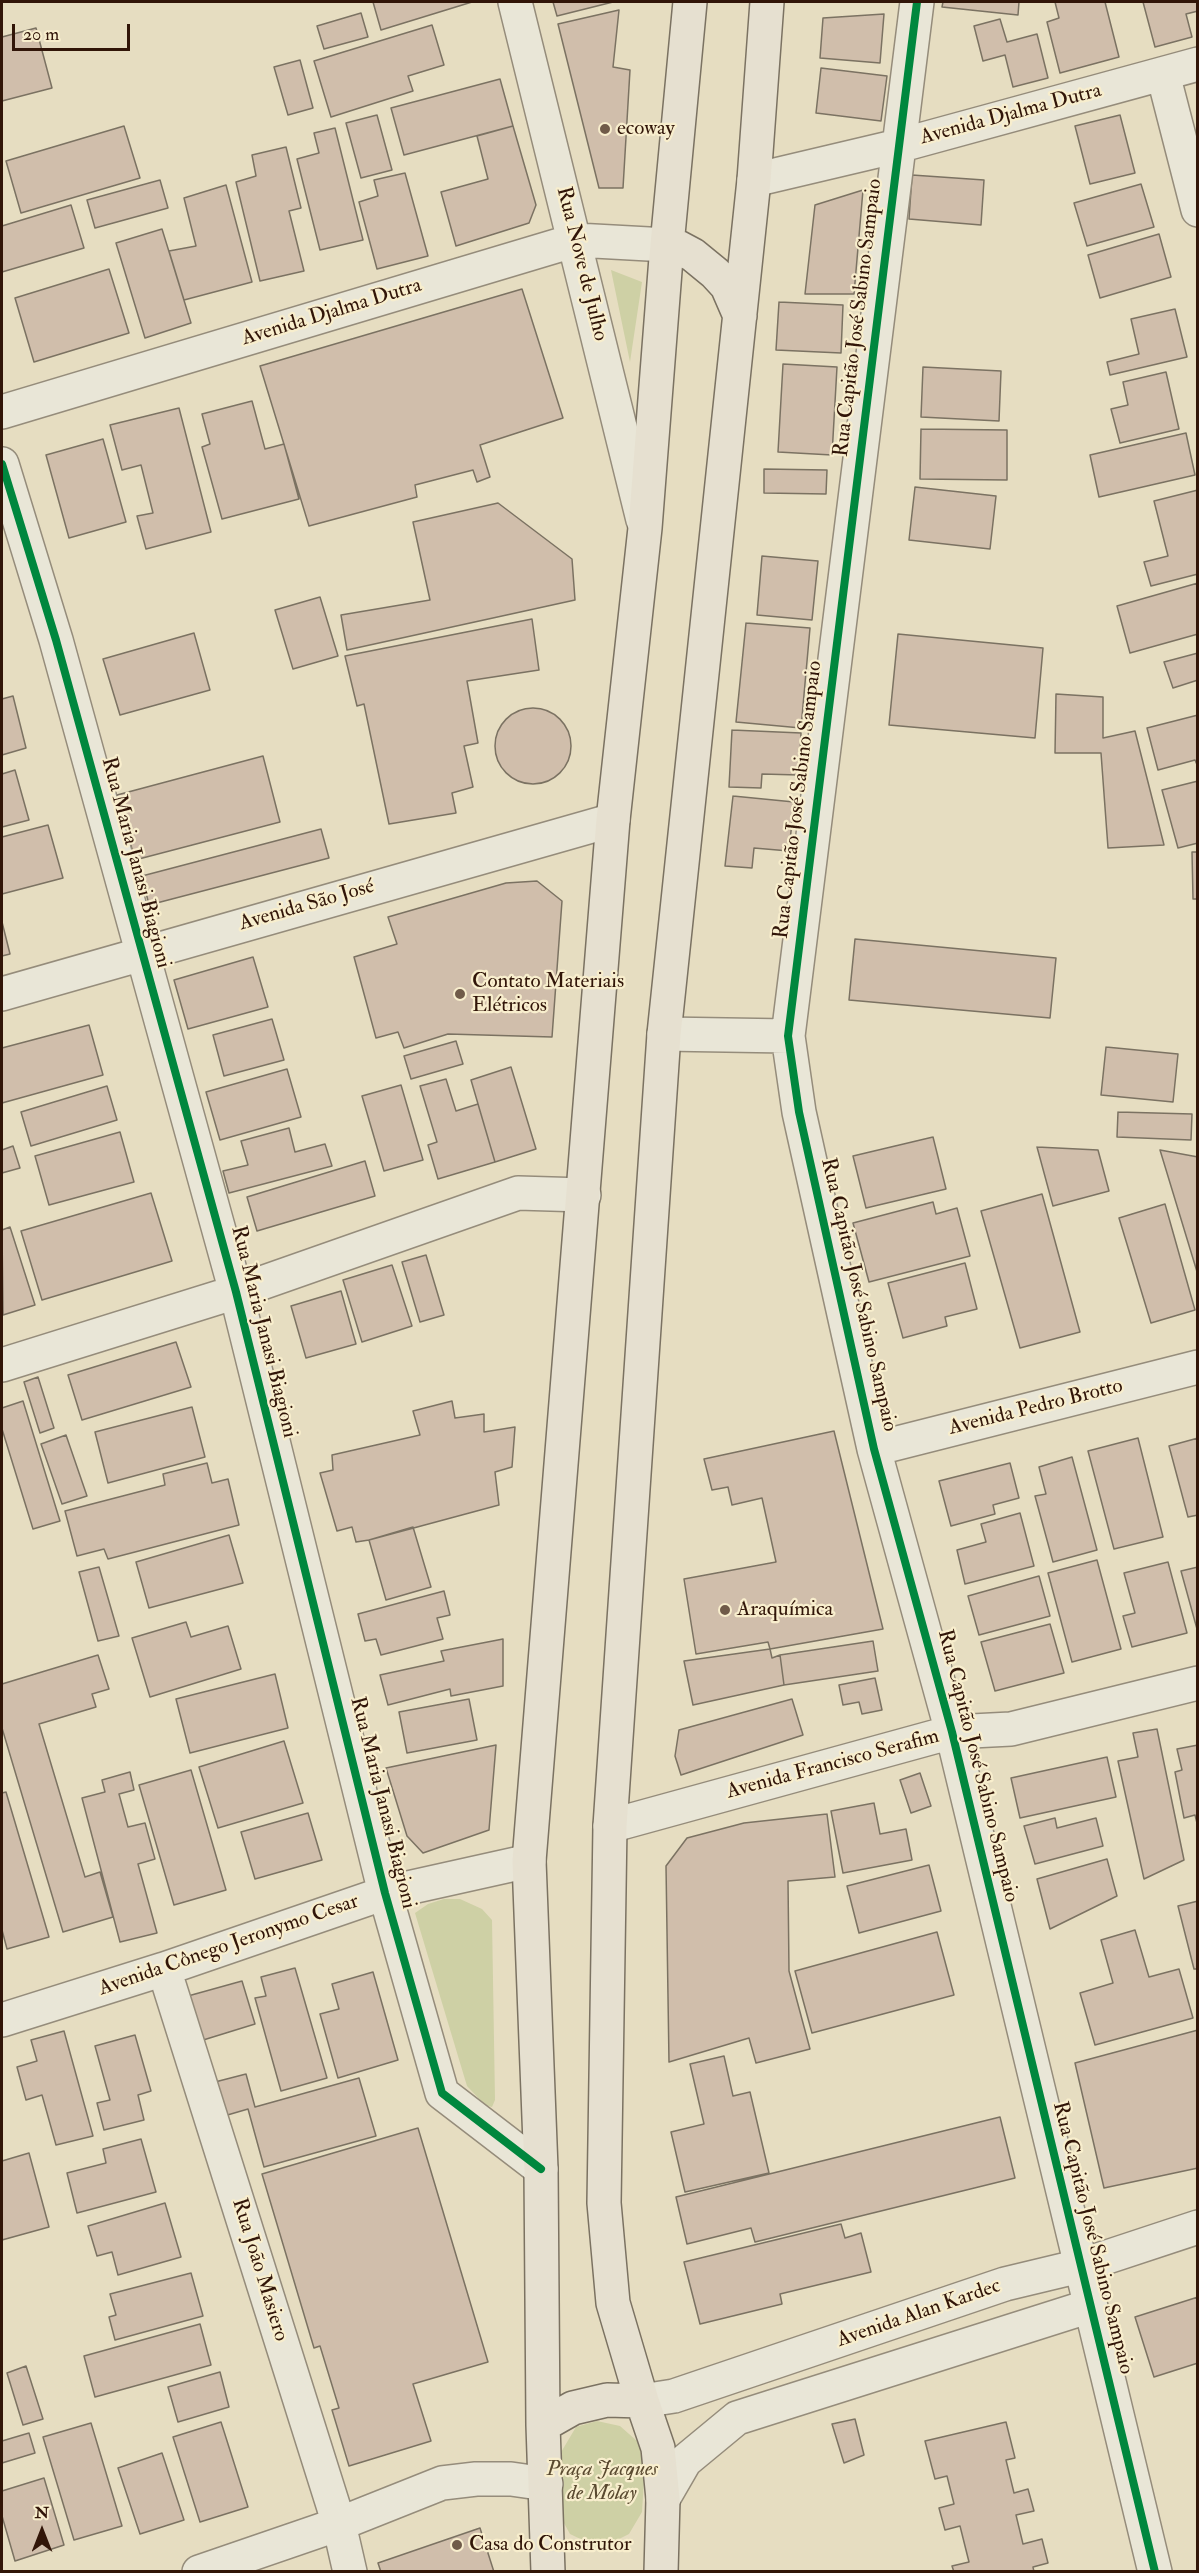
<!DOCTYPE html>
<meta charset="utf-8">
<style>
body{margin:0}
#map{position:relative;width:1199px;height:2573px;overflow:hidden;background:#e6ddc1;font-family:"IM FELL Double Pica",serif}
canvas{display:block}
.frame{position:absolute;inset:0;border:3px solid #311508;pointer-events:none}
.north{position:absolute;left:12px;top:2501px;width:60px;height:60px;-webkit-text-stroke:4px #f8eecd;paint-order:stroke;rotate:0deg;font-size:16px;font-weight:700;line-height:24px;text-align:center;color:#311508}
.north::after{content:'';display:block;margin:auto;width:21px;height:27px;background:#311508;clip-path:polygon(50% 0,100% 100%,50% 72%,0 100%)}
.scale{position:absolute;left:12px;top:24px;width:118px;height:27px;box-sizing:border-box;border:3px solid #311508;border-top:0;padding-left:8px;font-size:18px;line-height:21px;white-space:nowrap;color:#311508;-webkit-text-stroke:4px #f8eecd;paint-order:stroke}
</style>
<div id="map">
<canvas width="1199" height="2573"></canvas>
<div class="frame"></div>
<div class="north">N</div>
<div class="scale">20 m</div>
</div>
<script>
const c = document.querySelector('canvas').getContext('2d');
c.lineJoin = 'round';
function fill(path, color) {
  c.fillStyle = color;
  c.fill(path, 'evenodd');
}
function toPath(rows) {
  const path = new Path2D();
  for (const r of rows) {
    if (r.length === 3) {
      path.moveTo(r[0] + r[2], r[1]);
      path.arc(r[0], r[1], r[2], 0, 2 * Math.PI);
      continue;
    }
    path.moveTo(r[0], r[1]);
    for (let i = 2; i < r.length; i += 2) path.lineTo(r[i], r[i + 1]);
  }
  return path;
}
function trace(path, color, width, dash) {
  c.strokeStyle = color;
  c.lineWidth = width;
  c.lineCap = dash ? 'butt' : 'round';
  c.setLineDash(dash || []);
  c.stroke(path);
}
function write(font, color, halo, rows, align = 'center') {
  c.font = font + ' "IM FELL Double Pica",serif';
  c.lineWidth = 4.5;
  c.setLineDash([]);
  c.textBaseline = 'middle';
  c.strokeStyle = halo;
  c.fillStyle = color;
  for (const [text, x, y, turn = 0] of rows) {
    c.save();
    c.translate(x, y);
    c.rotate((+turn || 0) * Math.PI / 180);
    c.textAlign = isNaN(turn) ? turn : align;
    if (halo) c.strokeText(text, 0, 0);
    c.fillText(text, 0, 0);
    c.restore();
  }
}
fill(toPath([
 [611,270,642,282,630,362],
 [444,1899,460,1899,482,1909,492,1920,495,2100,492,2107,485,2105,467,2086,415,1913,428,1904],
 [597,2421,620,2426,637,2441,640,2448,644,2480,642,2512,629,2534,611,2543,591,2544,570,2534,560,2516,560,2454,576,2427]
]), '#ced0a5');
const building = toPath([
 [373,2,472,2,381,30,373,2],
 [553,2,613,2,557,16,553,2],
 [943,2,1019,2,1018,15,942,7,943,2],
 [1055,2,1105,2,1119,57,1060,73,1047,22,1059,18,1055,2],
 [1143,2,1198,2,1198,11,1186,14,1192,37,1155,47,1143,2],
 [619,10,613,67,630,70,623,188,599,188,558,24,619,10],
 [361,13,368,37,324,49,317,26,361,13],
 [884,14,880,63,820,58,823,18,884,14],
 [1000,19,1007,42,1037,34,1048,78,1013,87,1005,55,983,61,974,26,1000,19],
 [432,25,444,65,408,76,413,91,331,117,314,61,432,25],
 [36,28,52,88,2,101,2,37,36,28],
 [300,60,313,108,288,115,274,67,300,60],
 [821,68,887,76,881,121,816,113,821,68],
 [500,79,513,126,404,155,391,108,500,79],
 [377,115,392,170,361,178,346,123,377,115],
 [1120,115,1135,173,1090,184,1075,126,1120,115],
 [124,126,140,178,21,213,6,161,124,126],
 [513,126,536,205,529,223,456,246,441,192,488,179,477,136,513,126],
 [335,128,363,240,320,250,297,159,319,153,314,133,335,128],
 [286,147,301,208,289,211,304,271,260,281,236,182,256,176,252,155,286,147],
 [405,173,428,256,377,269,359,202,378,196,374,180,405,173],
 [912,175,984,180,981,225,909,219,912,175],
 [160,180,168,208,95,228,87,200,160,180],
 [1141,184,1154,227,1087,246,1074,203,1141,184],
 [226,185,252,282,184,300,169,251,196,246,184,198,226,185],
 [863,190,854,294,805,294,815,205,863,190],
 [71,205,84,248,2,272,2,226,71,205],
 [162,229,191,323,145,338,116,243,162,229],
 [1159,234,1171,277,1100,298,1088,255,1159,234],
 [109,269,129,333,34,362,15,298,109,269],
 [522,289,563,418,480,445,490,477,477,482,473,470,415,485,417,497,309,526,260,366,522,289],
 [779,302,843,305,841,353,776,350,779,302],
 [1175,309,1187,357,1110,375,1107,362,1139,354,1131,319,1175,309],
 [783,364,837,367,832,455,778,452,783,364],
 [923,367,1001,371,999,421,921,417,923,367],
 [1166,372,1179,429,1120,443,1111,409,1128,405,1123,382,1166,372],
 [252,401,265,449,284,444,299,499,222,519,202,447,210,444,202,414,252,401],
 [179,408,211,532,146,549,137,516,153,513,141,465,122,470,110,425,179,408],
 [921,429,1007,430,1007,480,920,479,921,429],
 [1186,433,1195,475,1099,497,1090,455,1186,433],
 [103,439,126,522,69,538,46,455,103,439],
 [764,469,827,470,826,494,764,493,764,469],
 [915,487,996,496,990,549,909,540,915,487],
 [1198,490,1198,574,1151,586,1144,562,1168,556,1154,501,1198,490],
 [498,503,572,559,575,600,347,650,341,615,430,600,413,522,498,503],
 [762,556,818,561,812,620,757,615,762,556],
 [1198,583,1198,634,1130,653,1117,606,1198,583],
 [320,597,338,656,293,669,275,610,320,597],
 [532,619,539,670,467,681,478,743,464,746,473,787,452,793,456,813,389,824,364,704,357,706,345,656,532,619],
 [746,623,810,628,801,728,736,722,746,623],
 [194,633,210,690,120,715,103,659,194,633],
 [898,634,1043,648,1035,738,889,725,898,634],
 [1198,653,1198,680,1173,688,1164,662,1198,653],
 [1056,694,1103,697,1103,738,1135,731,1164,845,1108,848,1101,753,1055,753,1056,694],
 [13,696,26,748,2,755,2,699,13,696],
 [533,746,38],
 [1198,715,1198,767,1195,760,1158,770,1147,728,1198,715],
 [732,730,801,733,799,775,762,774,761,788,729,787,732,730],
 [263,756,280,822,135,860,117,795,263,756],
 [15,770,29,820,2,827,2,774,15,770],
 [1198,781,1198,843,1178,848,1162,790,1198,781],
 [733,796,794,802,789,851,754,848,752,868,725,866,733,796],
 [48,825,63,878,2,894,2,837,48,825],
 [321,829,329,858,149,905,142,876,321,829],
 [1192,852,1198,852,1198,899,1193,899,1192,852],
 [537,881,562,901,552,1037,448,1034,404,1048,398,1032,376,1038,354,957,397,944,388,917,506,883,537,881],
 [2,922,10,954,2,956,2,922],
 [855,939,1056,958,1050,1018,849,1000,855,939],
 [253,957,268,1007,188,1029,174,980,253,957],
 [272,1019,284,1060,224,1076,213,1035,272,1019],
 [89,1025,103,1075,2,1103,2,1048,89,1025],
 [456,1041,463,1064,411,1079,404,1056,456,1041],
 [1106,1047,1178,1054,1173,1102,1101,1095,1106,1047],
 [511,1067,536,1149,495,1162,471,1080,511,1067],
 [287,1069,301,1117,220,1140,206,1092,287,1069],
 [446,1079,456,1111,478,1104,495,1162,438,1179,428,1145,437,1142,420,1086,446,1079],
 [401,1085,423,1160,384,1171,362,1096,401,1085],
 [107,1086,117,1120,31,1146,21,1112,107,1086],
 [1118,1112,1192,1114,1191,1140,1117,1137,1118,1112],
 [289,1128,295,1152,325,1144,332,1166,229,1193,223,1171,248,1165,241,1141,289,1128],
 [120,1132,134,1182,49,1205,35,1156,120,1132],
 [933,1137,946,1189,866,1208,853,1156,933,1137],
 [13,1146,20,1168,2,1173,2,1150,13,1146],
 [1037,1147,1098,1150,1109,1191,1053,1206,1037,1147],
 [1160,1150,1198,1157,1198,1275,1160,1150],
 [365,1161,375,1196,257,1231,247,1197,365,1161],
 [151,1193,172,1261,42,1300,21,1231,151,1193],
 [1042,1194,1080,1332,1020,1348,981,1211,1042,1194],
 [933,1202,936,1214,957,1208,970,1256,869,1282,853,1223,933,1202],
 [1165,1204,1195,1310,1151,1323,1119,1218,1165,1204],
 [10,1227,35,1305,3,1315,2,1230,10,1227],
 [426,1255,444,1315,420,1322,402,1262,426,1255],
 [965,1263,977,1309,945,1317,947,1326,903,1338,888,1283,965,1263],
 [392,1265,412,1326,362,1342,343,1280,392,1265],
 [341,1291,356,1344,306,1358,291,1306,341,1291],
 [176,1342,191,1387,82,1420,68,1375,176,1342],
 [38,1377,54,1428,40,1433,24,1382,38,1377],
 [23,1401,60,1521,33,1529,2,1429,2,1408,23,1401],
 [452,1401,455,1418,484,1414,484,1432,515,1427,512,1467,495,1472,499,1505,369,1540,356,1542,352,1527,337,1531,320,1473,333,1470,332,1455,420,1435,413,1411,452,1401],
 [192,1407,205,1457,108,1483,95,1432,192,1407],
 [834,1431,883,1629,770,1649,768,1642,696,1654,684,1579,776,1562,762,1498,732,1505,728,1487,712,1490,704,1459,834,1431],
 [66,1435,87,1496,62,1504,41,1444,66,1435],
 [1138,1438,1163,1537,1114,1549,1088,1451,1138,1438],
 [1198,1438,1198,1515,1188,1517,1169,1446,1198,1438],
 [1072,1457,1097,1550,1053,1562,1035,1496,1046,1494,1039,1467,1072,1457],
 [207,1463,212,1483,228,1479,239,1525,108,1559,104,1549,77,1556,65,1511,165,1485,163,1474,207,1463],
 [1010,1463,1019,1498,993,1505,995,1514,951,1526,939,1481,1010,1463],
 [1020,1513,1034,1566,965,1584,957,1550,986,1542,981,1524,1020,1513],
 [413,1527,431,1587,386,1600,369,1540,413,1527],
 [229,1535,243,1583,149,1608,136,1562,229,1535],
 [1097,1560,1121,1649,1072,1662,1048,1573,1097,1560],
 [1168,1562,1187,1633,1132,1647,1123,1616,1135,1613,1124,1573,1168,1562],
 [99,1567,119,1636,98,1641,79,1572,99,1567],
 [1198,1567,1198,1629,1197,1629,1181,1571,1198,1567],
 [1039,1576,1050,1616,979,1635,968,1596,1039,1576],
 [444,1591,450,1615,437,1618,443,1639,381,1655,376,1639,365,1641,358,1614,444,1591],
 [186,1622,191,1637,228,1626,241,1669,150,1697,132,1638,186,1622],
 [1050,1624,1064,1673,995,1691,981,1642,1050,1624],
 [503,1639,503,1686,451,1696,450,1689,388,1705,380,1675,444,1661,441,1651,503,1639],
 [873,1641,878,1671,784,1685,780,1655,873,1641],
 [770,1649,772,1658,780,1655,784,1685,693,1705,684,1661,770,1649],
 [98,1655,109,1689,92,1694,96,1707,39,1724,85,1877,100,1872,113,1917,63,1932,2,1728,2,1684,98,1655],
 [275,1674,288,1728,190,1753,176,1699,275,1674],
 [875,1678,882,1710,862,1714,859,1702,843,1705,839,1685,875,1678],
 [469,1699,477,1740,407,1753,399,1712,469,1699],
 [792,1699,803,1735,681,1775,675,1756,679,1730,792,1699],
 [1157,1729,1184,1860,1144,1879,1118,1761,1138,1757,1133,1733,1157,1729],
 [284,1741,303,1803,218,1828,199,1767,284,1741],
 [496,1745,489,1830,423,1853,407,1836,386,1768,496,1745],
 [1198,1745,1198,1827,1195,1815,1184,1818,1175,1772,1182,1770,1177,1749,1198,1745],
 [1107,1757,1116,1797,1020,1818,1011,1778,1107,1757],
 [191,1770,226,1890,174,1905,139,1785,191,1770],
 [130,1772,134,1790,119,1794,128,1827,145,1823,155,1859,138,1864,157,1933,120,1942,82,1798,105,1792,102,1780,130,1772],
 [920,1773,931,1806,911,1813,900,1780,920,1773],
 [6,1792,49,1937,7,1949,2,1930,2,1793,6,1792],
 [874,1803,880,1834,906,1829,912,1860,843,1873,831,1811,874,1803],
 [308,1813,322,1860,255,1879,241,1832,308,1813],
 [827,1814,835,1877,788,1881,789,1971,810,2049,756,2063,749,2038,669,2062,666,1866,687,1838,744,1823,827,1814],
 [1055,1818,1057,1828,1096,1818,1103,1846,1035,1864,1024,1826,1055,1818],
 [1107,1859,1117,1896,1050,1929,1037,1879,1107,1859],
 [929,1865,941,1911,859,1933,847,1886,929,1865],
 [1198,1901,1198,1969,1194,1969,1178,1906,1198,1901],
 [1135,1930,1149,1977,1179,1969,1193,2018,1095,2045,1080,1993,1113,1983,1101,1940,1135,1930],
 [937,1932,954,1995,812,2033,795,1971,937,1932],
 [295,1968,327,2078,281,2091,255,1998,266,1996,261,1977,295,1968],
 [373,1972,398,2060,338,2078,320,2014,339,2009,332,1984,373,1972],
 [242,1981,255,2024,200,2041,188,1996,242,1981],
 [1198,2030,1198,2168,1104,2188,1075,2063,1198,2030],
 [64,2031,93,2136,56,2145,42,2095,26,2100,17,2067,37,2061,31,2040,64,2031],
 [135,2035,151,2091,138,2095,144,2120,104,2130,97,2103,110,2100,95,2046,135,2035],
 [724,2056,733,2096,750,2092,769,2173,685,2192,671,2132,704,2124,690,2064,724,2056],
 [246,2074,255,2107,359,2078,376,2136,264,2167,248,2109,224,2116,215,2082,246,2074],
 [1000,2117,1015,2178,755,2242,751,2228,687,2244,676,2197,1000,2117],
 [418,2128,488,2362,413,2384,431,2441,349,2466,332,2410,339,2408,320,2346,314,2348,262,2174,418,2128],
 [141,2139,156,2192,77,2213,67,2173,106,2163,103,2149,141,2139],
 [29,2153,49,2227,2,2240,2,2161,29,2153],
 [165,2203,181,2257,118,2275,112,2252,97,2256,88,2226,165,2203],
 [841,2224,845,2238,861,2233,871,2272,780,2294,782,2304,700,2324,684,2262,841,2224],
 [191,2273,203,2316,115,2340,109,2317,116,2315,110,2294,191,2273],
 [1198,2297,1198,2363,1154,2377,1135,2317,1198,2297],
 [200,2324,211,2365,95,2397,84,2356,200,2324],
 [26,2366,43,2419,23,2425,7,2373,26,2366],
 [220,2372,229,2407,178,2422,168,2387,220,2372],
 [855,2419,864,2455,844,2463,832,2424,855,2419],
 [221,2422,248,2507,200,2522,173,2437,221,2422],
 [1006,2422,1015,2458,1006,2460,1014,2493,1028,2489,1034,2511,1016,2515,1023,2544,1042,2539,1048,2563,1033,2567,1034,2572,954,2572,952,2566,969,2562,960,2526,945,2530,939,2508,954,2504,947,2476,935,2479,925,2441,1006,2422],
 [91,2423,122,2526,74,2540,43,2437,91,2423],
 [29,2433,35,2453,2,2463,2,2441,29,2433],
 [162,2453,184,2520,140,2534,118,2468,162,2453],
 [44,2478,64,2545,15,2561,2,2516,2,2491,44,2478],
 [480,2528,494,2572,381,2572,378,2563,480,2528]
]);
fill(building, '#d0beab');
trace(building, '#7b7262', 1.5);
const minor = toPath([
 [515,2,643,520],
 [917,2,788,1036,799,1112,874,1449,952,1732,1155,2572],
 [1163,74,1198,210],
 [754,180,898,146,1198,64],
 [2,412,576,240,667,245],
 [2,464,56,640,236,1292,385,1893,442,2093,541,2169],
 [2,994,613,820],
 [664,1034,788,1036],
 [2,1365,236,1292,518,1193,584,1195],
 [874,1449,1198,1367],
 [610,1826,952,1732,1011,1729,1198,1683],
 [164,1969,339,2524,350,2572],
 [2,2020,164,1969,385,1893,529,1861],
 [642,2401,674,2396,1005,2284,1080,2266,1198,2227],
 [663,2499,685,2461,737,2418,1090,2306],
 [199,2572,339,2524,442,2483,476,2479,511,2479,546,2484]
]);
const major = toPath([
 [667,245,678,247,693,255,715,273,727,286,740,316],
 [543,2425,573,2408,607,2400,642,2401],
 [548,2572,543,2425,541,2169,529,1861,613,820,645,528,667,245,690,2],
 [661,2572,663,2499,658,2448,642,2401,613,2303,604,2203,610,1826,664,1034,754,180,767,2]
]);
trace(minor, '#958c7b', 36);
trace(major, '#7b7262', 36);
trace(minor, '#e9e6d7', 33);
trace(major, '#e6e0d0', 33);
trace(toPath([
 [917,2,788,1036,799,1112,874,1449,952,1732,1155,2572],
 [2,464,56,640,236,1292,385,1893,442,2093,541,2169]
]), '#00873e', 8);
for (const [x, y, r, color] of [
 [605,129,6,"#705b49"],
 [460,994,6,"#705b49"],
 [725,1610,6,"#705b49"],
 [457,2545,6,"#705b49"]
]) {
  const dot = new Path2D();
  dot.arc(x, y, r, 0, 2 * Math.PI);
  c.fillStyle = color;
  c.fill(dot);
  trace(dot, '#f8eecd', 2);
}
write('21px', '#311508', '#f8eecd', [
 ["Avenida Djalma Dutra",1011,115,-15],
 ["Rua Nove de Julho",581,264,76],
 ["Avenida Djalma Dutra",332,313,-17],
 ["Rua Capitão José Sabino Sampaio",859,318,-83],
 ["Rua Capitão José Sabino Sampaio",799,800,-83],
 ["Rua Maria Janasi Biagioni",135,863,75],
 ["Avenida São José",307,906,-16],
 ["Rua Capitão José Sabino Sampaio",858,1295,77],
 ["Rua Maria Janasi Biagioni",263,1332,76],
 ["Avenida Pedro Brotto",1036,1408,-14],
 ["Avenida Francisco Serafim",833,1765,-15],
 ["Rua Capitão José Sabino Sampaio",977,1766,76],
 ["Rua Maria Janasi Biagioni",382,1803,76],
 ["Avenida Cônego Jeronymo Cesar",229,1946,-19],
 ["Rua Capitão José Sabino Sampaio",1092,2238,76],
 ["Rua João Masiero",259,2270,73],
 ["Avenida Alan Kardec",919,2314,-19]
]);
write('21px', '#311508', '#f8eecd', [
 ["ecoway",617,129],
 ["Contato Materiais",472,982],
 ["Elétricos",472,1006],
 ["Araquímica",737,1610],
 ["Casa do Construtor",469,2545]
], 'left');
write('italic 21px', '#5a4a30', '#f8eecd', [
 ["Praça Jacques",602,2470],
 ["de Molay",602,2494]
]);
</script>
